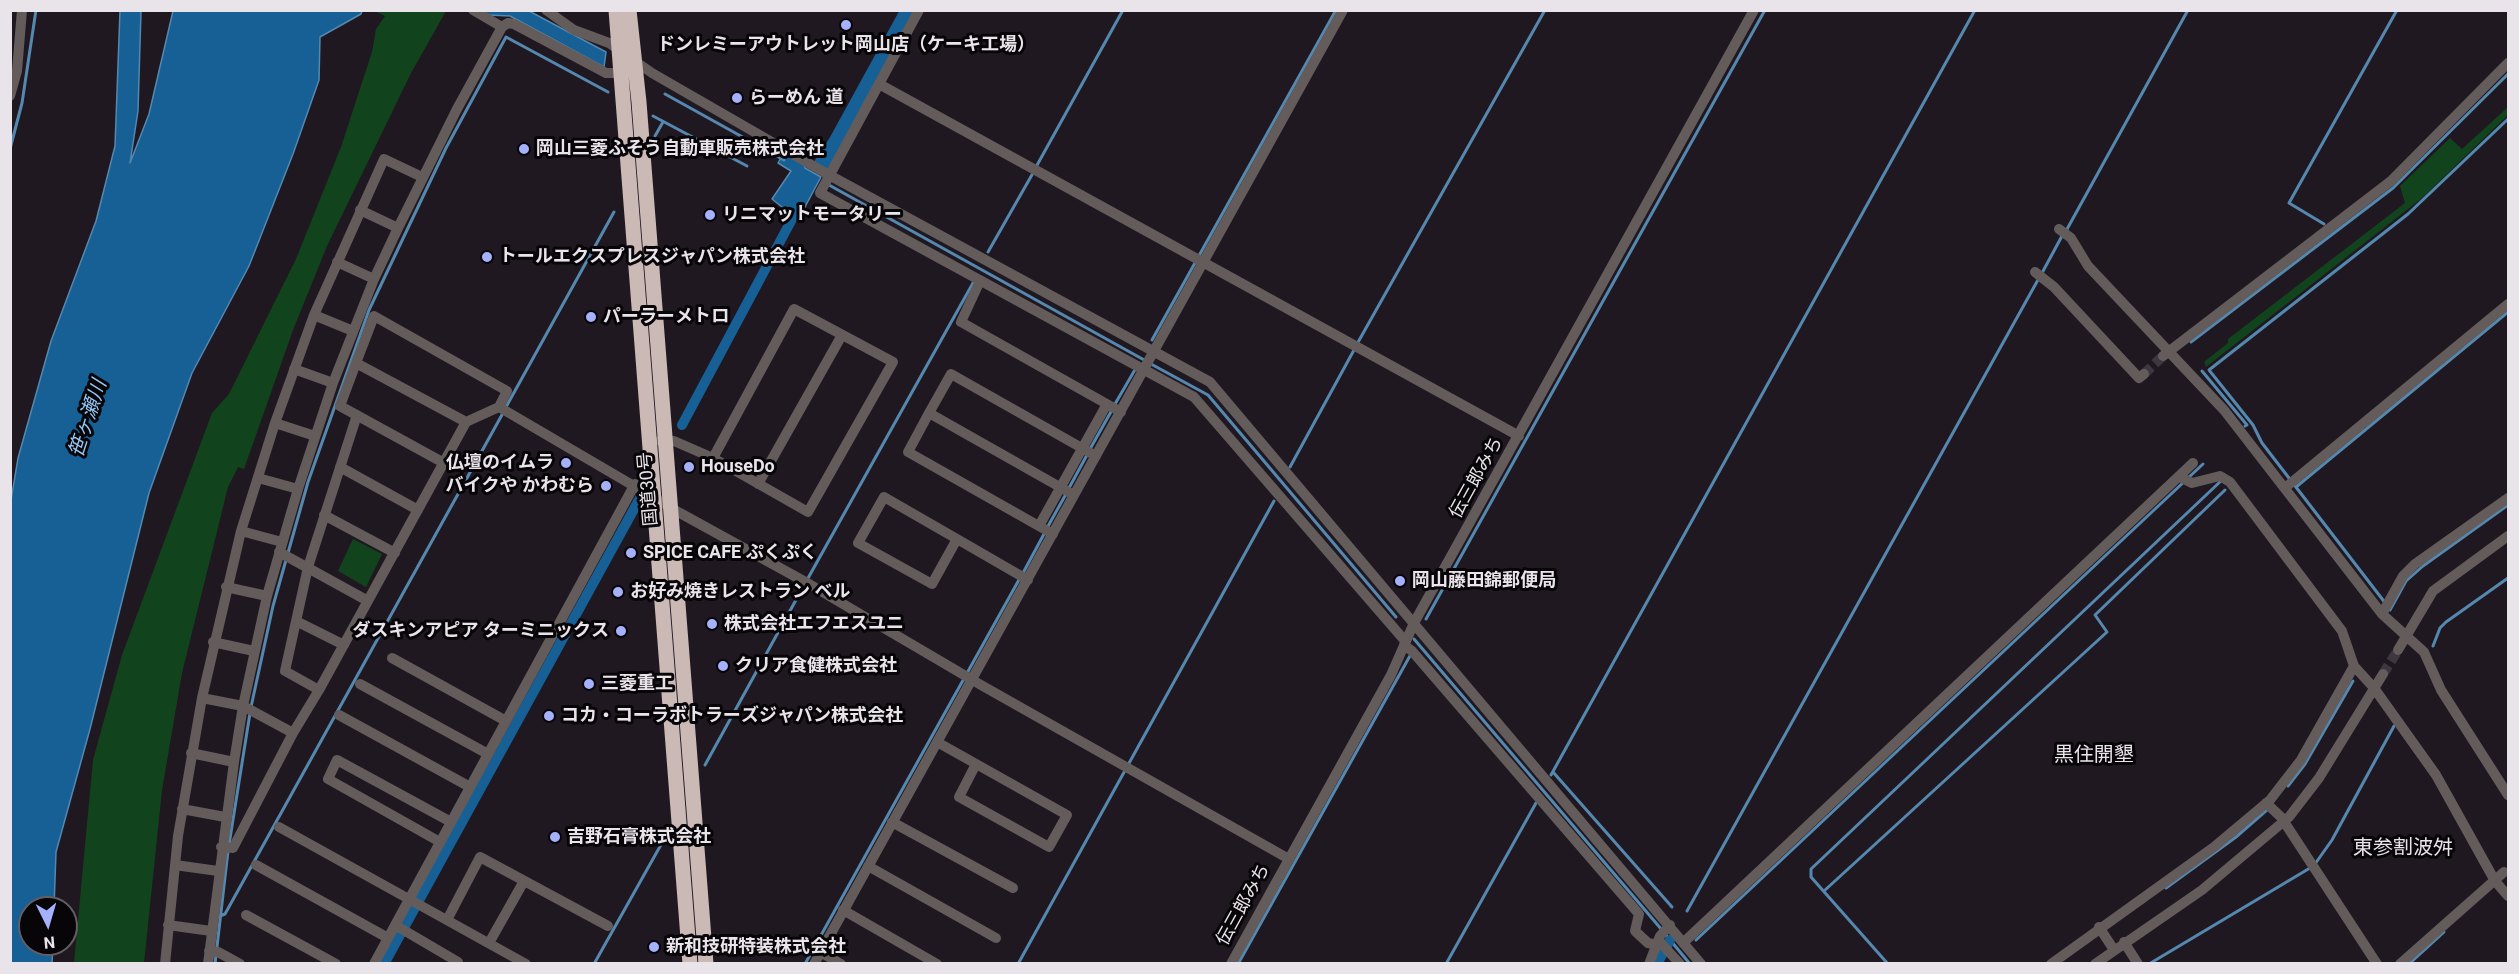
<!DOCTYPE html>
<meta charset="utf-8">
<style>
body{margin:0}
#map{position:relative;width:2519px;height:974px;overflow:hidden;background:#201821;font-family:Roboto,sans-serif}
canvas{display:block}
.frame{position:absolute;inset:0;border:12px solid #e9e4ea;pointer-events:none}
.north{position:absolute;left:18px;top:896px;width:60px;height:60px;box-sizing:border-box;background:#080508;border:2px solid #625e62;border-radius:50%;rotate:175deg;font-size:16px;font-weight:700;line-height:24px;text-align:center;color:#e9e4ea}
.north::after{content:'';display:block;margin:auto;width:21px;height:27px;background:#a5b1fc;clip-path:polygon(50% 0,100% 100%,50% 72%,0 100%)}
</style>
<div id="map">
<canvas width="2519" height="974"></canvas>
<div class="frame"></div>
<div class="north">N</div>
</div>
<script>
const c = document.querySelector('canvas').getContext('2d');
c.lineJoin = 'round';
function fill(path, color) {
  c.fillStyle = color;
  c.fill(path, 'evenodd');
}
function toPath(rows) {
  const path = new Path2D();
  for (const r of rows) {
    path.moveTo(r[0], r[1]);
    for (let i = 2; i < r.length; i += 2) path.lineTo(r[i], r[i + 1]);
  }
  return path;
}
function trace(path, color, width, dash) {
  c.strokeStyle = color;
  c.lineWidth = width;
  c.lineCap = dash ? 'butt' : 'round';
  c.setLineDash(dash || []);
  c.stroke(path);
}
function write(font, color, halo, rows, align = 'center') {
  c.font = font + ' Roboto,"Noto Sans JP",sans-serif';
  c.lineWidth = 6;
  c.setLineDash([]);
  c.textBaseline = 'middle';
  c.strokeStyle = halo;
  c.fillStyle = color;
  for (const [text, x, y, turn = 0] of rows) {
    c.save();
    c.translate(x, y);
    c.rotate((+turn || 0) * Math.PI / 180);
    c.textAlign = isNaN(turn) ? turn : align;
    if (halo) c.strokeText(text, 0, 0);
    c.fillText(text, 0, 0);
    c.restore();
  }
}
fill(toPath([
 [374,11,446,11,411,73,327,246,293,330,244,469,238,467,228,487,182,673,162,790,144,963,74,963,93,760,122,655,212,413,229,394,296,259,341,147,372,52,376,29,385,16],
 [2508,107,2508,115,2422,198,2206,367,2204,362,2228,343,2228,339,2405,203,2400,186,2450,138,2462,149],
 [353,539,382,554,366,587,338,571]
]), '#11441c');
const water = toPath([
 [120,11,141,11,138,111,130,163,149,114,173,11,362,11,361,14,320,37,319,80,293,154,249,266,192,373,149,493,90,729,56,852,54,908,30,908,30,944,53,944,52,963,11,963,11,500,18,458,51,341,96,221,115,146,120,11],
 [481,11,529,11,606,52,604,67,510,16,488,15,481,11],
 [783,154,804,164,805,168,821,177,798,220,772,199,791,171,778,163,783,154]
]);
fill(water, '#166096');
trace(water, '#5588af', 1.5);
trace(toPath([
 [665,94,784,160],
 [653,116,747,166],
 [655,136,663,122],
 [10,149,22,103,36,10],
 [818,159,830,153],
 [1036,167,1123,10],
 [829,185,1146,361],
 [2324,224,2289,203,2397,10],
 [2066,231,2188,10],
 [988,252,1033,173],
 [2042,273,2062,236],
 [1152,340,1336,10],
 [2191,342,2393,188,2508,74],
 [1357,344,1545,10],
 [1151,364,1208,395,1396,617],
 [2202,371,2247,425,2245,426],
 [1115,404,1136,368],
 [506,407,614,212],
 [1090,449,1112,410],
 [1290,467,1354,350],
 [2296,487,2508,312],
 [1069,488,1087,455],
 [1047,528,1066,494],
 [1023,573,1044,534],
 [807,580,973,283],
 [2386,604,2262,443,2253,425,2209,370,2408,214,2508,119],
 [2390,610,2406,581,2423,566,2508,505],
 [1426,619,1765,10],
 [1414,639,1662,930],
 [2433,646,2440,628,2446,622,2508,578],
 [251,707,273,606,308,482,369,310,446,148,506,37,608,92],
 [705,765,802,589],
 [1553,772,1672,907],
 [1551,775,1975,10],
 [2288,786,2305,764,2353,681],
 [2315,864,2332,840,2394,726],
 [2166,888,2236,837,2268,809],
 [1824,891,2107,632,2095,615,2225,490],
 [1687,911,2039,278],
 [220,916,225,914,503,413],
 [1666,935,1690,964],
 [1696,940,2203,464],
 [215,964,228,851,250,713],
 [594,964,667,834],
 [805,964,1020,578],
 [1018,964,1274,501],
 [1238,964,1411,654],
 [1446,964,1536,803],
 [1888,964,1811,877,1811,869,2223,479],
 [2149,964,2310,868],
 [2409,964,2444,932]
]), '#5588af', 3);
trace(toPath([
 [682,425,799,206],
 [384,964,640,498],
 [1657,964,1670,940]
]), '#166096', 10);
trace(toPath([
 [823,164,837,143,910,10]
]), '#166096', 18);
trace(toPath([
 [2144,374,2163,356],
 [2383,674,2398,650]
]), '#3e373f', 10, [10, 5]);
trace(toPath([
 [473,10,502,27],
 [546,10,574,30,609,43,652,73,829,175,1210,382,1701,964],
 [919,10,820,193,1194,397,1406,642],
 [879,84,1519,436],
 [10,96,17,71,22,10],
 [360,210,398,228],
 [2059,229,2071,238,2088,266,2224,410,2382,614,2424,652,2441,690,2508,795],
 [337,262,374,279],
 [2035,272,2054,287,2139,378,2144,374],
 [980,281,961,322,1121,412],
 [794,309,893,362,808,512,713,458,794,309],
 [314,315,353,331],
 [2163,356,2391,181,2508,63],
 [356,363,466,422,499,407,507,391,374,316,356,363,340,406,444,463],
 [294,369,333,383],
 [499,407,680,513,809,584,981,685,1289,859],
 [929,413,1074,495],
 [275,423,315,436],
 [660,441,674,441,713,458],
 [340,467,418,510],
 [2180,477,2192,483,2220,476,2230,482,2342,631,2354,666,2374,688,2436,775,2495,881,2508,896],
 [258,478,298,489],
 [758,484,842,335],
 [2286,487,2508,304],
 [324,515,395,553],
 [1039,526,1107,404],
 [241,531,282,542],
 [1053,534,908,452,929,413,951,374,1096,456],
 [957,539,932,584,858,543,884,497,957,539,1028,580],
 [279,552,368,601],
 [226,587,267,596],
 [2382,614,2403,576,2415,564,2508,498],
 [296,621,344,645],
 [213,642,254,651],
 [1404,645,1412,651,1639,914,1635,931,1648,943,1657,945],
 [2398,650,2433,591,2508,536],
 [392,658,506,721],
 [360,684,488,754],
 [319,690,285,671,308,567,357,415],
 [202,698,243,706,293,733],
 [339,715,470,787],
 [937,742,1067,815,1049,847,959,797,976,764],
 [191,753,234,762],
 [2266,803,2281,817,2377,964],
 [182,809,225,817],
 [892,822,1013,888],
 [279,827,526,964],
 [440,842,328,779,337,760,451,822],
 [221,847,233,848,293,733,319,690,466,422],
 [175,865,218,871],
 [256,865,388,938],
 [868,866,996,938],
 [843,910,937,964],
 [246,915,336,964],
 [447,920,480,857,608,926],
 [168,925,211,931],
 [395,925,458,962],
 [2099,927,2114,950],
 [1659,941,1680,964],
 [2124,942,2138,964],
 [489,943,524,881],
 [1683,943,2193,463],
 [209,951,218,952,240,964],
 [820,952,841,964],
 [165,964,178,836,202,698,241,531,275,423,314,315,384,159,422,177],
 [208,964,234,762,243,706,267,596,298,489,333,383,374,279,398,228,457,109,502,27,508,23,514,24,606,73,625,73],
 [374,964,635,484],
 [814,964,1343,10],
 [1231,964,1391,675,1414,623,1754,10],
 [1649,964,1660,936,1670,925],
 [2051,964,2214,847,2270,800,2301,760,2354,666],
 [2095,964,2202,890,2289,817,2319,778,2383,674],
 [2400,964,2504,872]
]), '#635c5b', 10);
trace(toPath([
 [616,10,690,964],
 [629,10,639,102,706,964]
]), '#cab9b4', 15);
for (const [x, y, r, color] of [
 [846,25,6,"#a5b1fc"],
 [737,98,6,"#a5b1fc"],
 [524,149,6,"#a5b1fc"],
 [710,215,6,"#a5b1fc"],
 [487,257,6,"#a5b1fc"],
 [591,317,6,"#a5b1fc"],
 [566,463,6,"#a5b1fc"],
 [689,467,6,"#a5b1fc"],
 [606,486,6,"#a5b1fc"],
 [631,553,6,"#a5b1fc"],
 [1400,581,6,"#a5b1fc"],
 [618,592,6,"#a5b1fc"],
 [712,624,6,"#a5b1fc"],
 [621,631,6,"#a5b1fc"],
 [723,666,6,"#a5b1fc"],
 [589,684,6,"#a5b1fc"],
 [549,716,6,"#a5b1fc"],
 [555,837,6,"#a5b1fc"],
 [654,947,6,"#a5b1fc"]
]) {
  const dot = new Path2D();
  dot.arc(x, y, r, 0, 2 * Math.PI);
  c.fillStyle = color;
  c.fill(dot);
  trace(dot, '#080508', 2);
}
write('bold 18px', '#e9e4ea', '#080508', [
 ["ドンレミーアウトレット岡山店（ケーキ工場）",846,45,"center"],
 ["らーめん 道",749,98],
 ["岡山三菱ふそう自動車販売株式会社",536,149],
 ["リニマットモータリー",722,215],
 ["トールエクスプレスジャパン株式会社",499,257],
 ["パーラーメトロ",603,317],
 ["仏壇のイムラ",554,463,"right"],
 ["HouseDo",701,467],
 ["バイクや かわむら",594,486,"right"],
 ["SPICE CAFE ぷくぷく",643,553],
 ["岡山藤田錦郵便局",1412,581],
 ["お好み焼きレストラン ベル",630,592],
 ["株式会社エフエスユニ",724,624],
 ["ダスキンアピア ターミニックス",609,631,"right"],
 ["クリア食健株式会社",735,666],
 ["三菱重工",601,684],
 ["コカ・コーラボトラーズジャパン株式会社",561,716],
 ["吉野石膏株式会社",567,837],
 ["新和技研特装株式会社",666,947]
], 'left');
write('18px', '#e9e4ea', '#080508', [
 ["伝三郎みち",1477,478,-61],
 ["国道30号",649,489,-95],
 ["伝三郎みち",1244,905,-61]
]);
write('italic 20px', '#92c6f4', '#080508', [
 ["笹ヶ瀬川",89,419,-72]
]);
write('20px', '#e9e4ea', '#080508', [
 ["黒住開墾",2094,756],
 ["東参割波舛",2403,849]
]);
</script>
